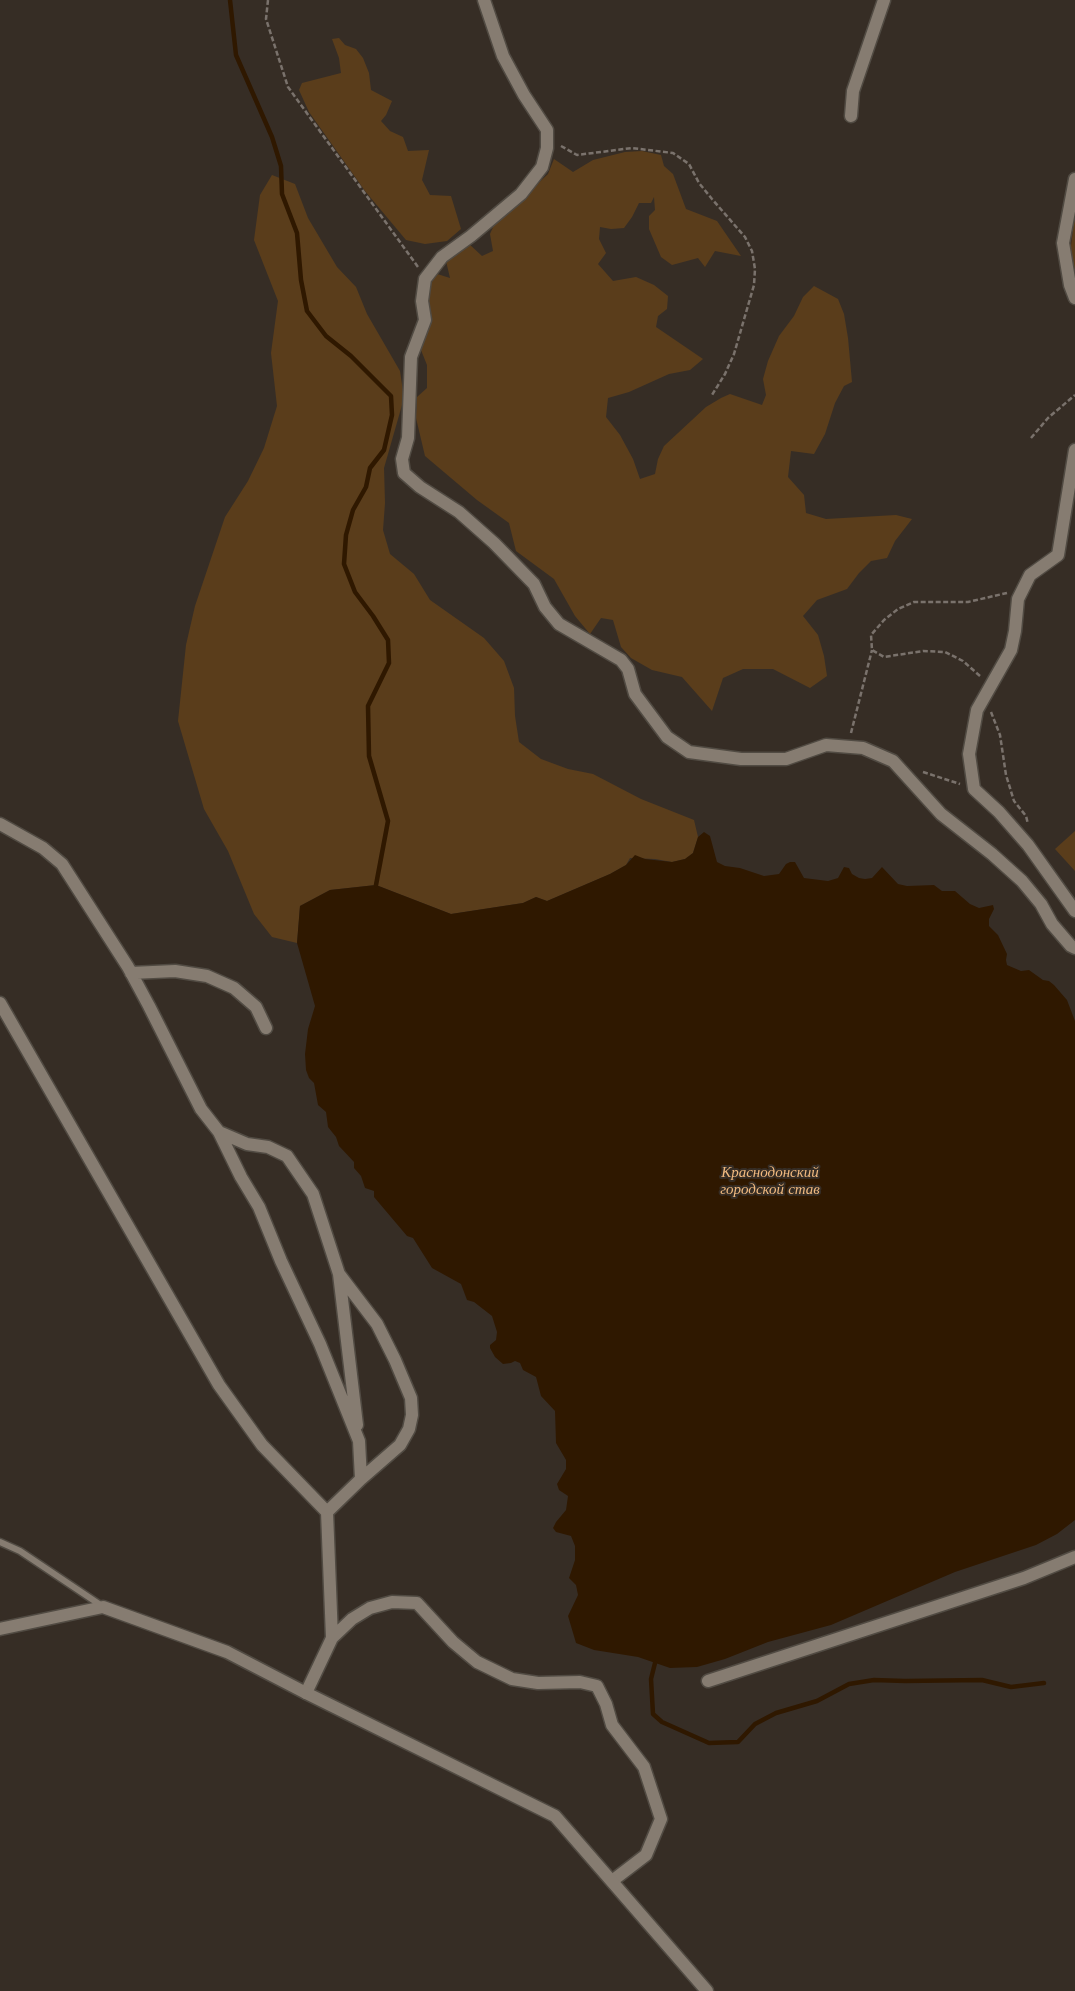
<!DOCTYPE html>
<meta charset="utf-8">
<style>
body{margin:0}
canvas{display:block;background:#362d25}
</style>
<canvas width="1075" height="1991"></canvas>
<script>
const c = document.querySelector('canvas').getContext('2d');
c.lineJoin = 'round';
function fill(path, color) {
  c.fillStyle = color;
  c.fill(path, 'evenodd');
}
function toPath(rows) {
  const path = new Path2D();
  for (const r of rows) {
    path.moveTo(r[0], r[1]);
    for (let i = 2; i < r.length; i += 2) path.lineTo(r[i], r[i + 1]);
  }
  return path;
}
function trace(path, color, width, dash) {
  c.strokeStyle = color;
  c.lineWidth = width;
  c.lineCap = dash ? 'butt' : 'round';
  c.setLineDash(dash || []);
  c.stroke(path);
}
function write(font, color, halo, rows, align = 'center') {
  c.font = font + ' "Libre Baskerville",serif';
  c.lineWidth = 4;
  c.setLineDash([]);
  c.textBaseline = 'middle';
  c.strokeStyle = halo;
  c.fillStyle = color;
  for (const [text, x, y, turn = 0] of rows) {
    c.save();
    c.translate(x, y);
    c.rotate((+turn || 0) * Math.PI / 180);
    c.textAlign = isNaN(turn) ? turn : align;
    if (halo) c.strokeText(text, 0, 0);
    c.fillText(text, 0, 0);
    c.restore();
  }
}
fill(toPath([
 [339,38,345,45,356,49,363,58,369,73,371,90,392,101,386,115,381,121,390,131,403,137,408,151,429,150,422,180,430,195,451,196,461,229,447,241,425,244,406,240,365,191,309,112,299,90,302,83,341,73,339,58,332,39],
 [642,151,661,155,664,166,673,174,686,209,717,221,741,256,715,251,705,267,698,258,672,265,661,257,649,229,649,216,655,210,654,197,651,203,639,203,632,217,624,228,611,229,600,227,599,239,606,253,598,264,613,281,636,277,654,285,668,296,667,309,658,316,656,327,703,359,690,370,669,374,629,392,608,398,606,417,620,435,633,459,640,479,655,474,658,459,664,446,706,407,721,398,730,394,762,405,766,395,763,379,768,361,779,336,794,316,803,297,814,286,838,299,844,314,848,338,852,382,844,386,835,403,825,434,814,454,791,451,788,477,804,495,806,513,826,519,896,515,912,519,895,541,887,558,871,561,859,573,847,589,817,600,803,616,818,635,824,656,827,676,810,688,773,669,743,669,723,678,712,711,682,677,652,670,631,658,621,647,613,620,601,618,590,634,575,616,554,579,516,551,509,523,477,500,425,456,416,418,417,397,427,388,427,365,421,350,424,335,432,320,427,305,428,288,434,273,450,278,446,261,468,243,482,256,493,251,490,234,494,225,548,174,554,159,573,172,593,160,625,152],
 [272,175,295,184,308,218,337,267,356,287,367,314,400,371,404,398,384,468,385,503,383,530,390,554,414,574,430,600,484,638,504,661,514,688,515,716,519,742,541,759,568,769,593,774,641,799,694,820,698,837,693,853,685,859,672,862,655,859,630,858,626,865,610,874,547,901,536,897,523,903,451,914,376,885,330,890,300,906,297,943,272,937,254,914,228,851,204,809,178,721,186,645,195,606,225,517,248,481,264,448,277,406,271,353,278,301,254,240,260,195],
 [1075,215,1075,271,1069,261],
 [1075,831,1075,871,1055,849]
]), '#5a3d1b');
fill(toPath([
 [704,832,710,836,717,862,725,866,740,868,764,876,779,874,786,864,790,862,795,862,804,878,828,881,838,878,844,867,849,868,852,874,859,878,865,879,872,878,882,867,898,884,907,886,934,885,942,891,955,891,970,904,979,908,993,905,994,909,989,919,989,926,998,935,1007,954,1006,960,1007,965,1021,971,1029,970,1043,980,1049,981,1054,985,1067,1000,1075,1021,1075,1520,1057,1534,1036,1545,955,1572,831,1625,768,1642,725,1659,697,1667,670,1668,638,1657,594,1650,576,1643,568,1616,578,1595,576,1585,569,1578,575,1560,575,1546,571,1536,556,1532,553,1528,556,1522,566,1510,568,1496,559,1490,557,1484,566,1469,566,1460,556,1443,555,1411,541,1396,536,1377,523,1370,520,1363,515,1361,511,1363,503,1364,495,1357,490,1348,490,1345,496,1340,497,1332,492,1316,474,1302,467,1300,461,1284,432,1268,413,1238,407,1236,374,1197,374,1191,365,1188,361,1176,354,1168,354,1162,339,1146,336,1137,328,1127,326,1112,318,1105,314,1083,309,1078,306,1070,305,1054,308,1029,315,1006,297,943,300,906,330,890,376,885,451,914,523,903,536,897,547,901,610,874,626,865,635,855,645,859,672,862,685,859,693,853,698,837]
]), '#2f1800');
trace(toPath([
 [230,0,236,55,272,137,281,166,282,194,297,233,301,280,307,311,326,336,351,356,391,396,392,415,384,450,370,468,366,487,353,510,346,535,344,564,355,592,373,616,388,640,389,663,368,706,369,756,388,821,376,885],
 [655,1663,651,1679,653,1714,662,1722,709,1743,738,1742,755,1724,776,1713,817,1701,849,1684,874,1680,905,1681,982,1680,1011,1687,1044,1683]
]), '#2f1800', 4.5);
const service = toPath([
 [0,1542,20,1551,102,1606]
]);
const minor = toPath([
 [484,0,503,56,524,95,547,130,547,148,542,167,521,194,471,236,442,257,425,279,422,301,425,320,411,357,408,438,402,459,404,473,420,487,459,512,494,543,534,584,545,607,559,624,621,660,628,669,635,694,667,737,689,752,741,759,786,759,826,745,863,748,893,761,941,814,992,854,1022,881,1041,904,1052,924,1071,946,1075,948],
 [851,116,853,91,884,0],
 [1075,179,1063,243,1070,285,1075,298],
 [1075,450,1058,555,1030,575,1018,599,1015,631,1011,650,977,710,969,754,974,789,999,812,1028,845,1075,911],
 [0,824,43,848,62,864,128,967,149,1006,201,1109,219,1132,241,1177,259,1207,281,1261,320,1344,359,1441,361,1479,327,1512],
 [131,973,175,971,207,976,234,988,256,1007,266,1028],
 [0,1003,219,1385,262,1445,327,1512,332,1638,306,1693],
 [219,1132,247,1144,268,1147,287,1156,313,1194,339,1274,377,1324,395,1360,411,1398,412,1415,409,1429,400,1445,361,1479],
 [339,1274,357,1425],
 [332,1638,352,1619,370,1608,392,1602,417,1603,453,1642,477,1662,512,1679,538,1683,580,1682,597,1686,606,1704,612,1725,644,1767,661,1819,646,1855,612,1881],
 [708,1681,1024,1578,1075,1557]
]);
const secondary = toPath([
 [0,1629,103,1607,227,1652,306,1693,555,1816,707,1991]
]);
trace(service, '#514b43', 9);
trace(minor, '#514b43', 15);
trace(secondary, '#514b43', 15);
trace(toPath([
 [268,0,266,19,288,87,418,267],
 [561,146,577,155,632,148,673,153,689,164,699,183,712,199,745,237,752,251,755,269,754,285,734,354,725,374,712,395],
 [1031,438,1048,418,1075,395],
 [980,676,963,661,945,652,923,651,884,657,872,650,871,635,884,620,898,609,914,602,968,602,1007,593],
 [991,712,1000,735,1006,775,1014,801,1026,816,1028,824],
 [851,733,872,650],
 [923,772,960,784]
]), '#7a726c', 2.5, [5, 2.5]);
trace(service, '#867c71', 6);
trace(minor, '#867c71', 12);
trace(secondary, '#867c71', 12);
write('italic 15px', '#f0b97f', '#362d25', [
 ["Краснодонский",770,1173],
 ["городской став",770,1190]
]);
</script>
